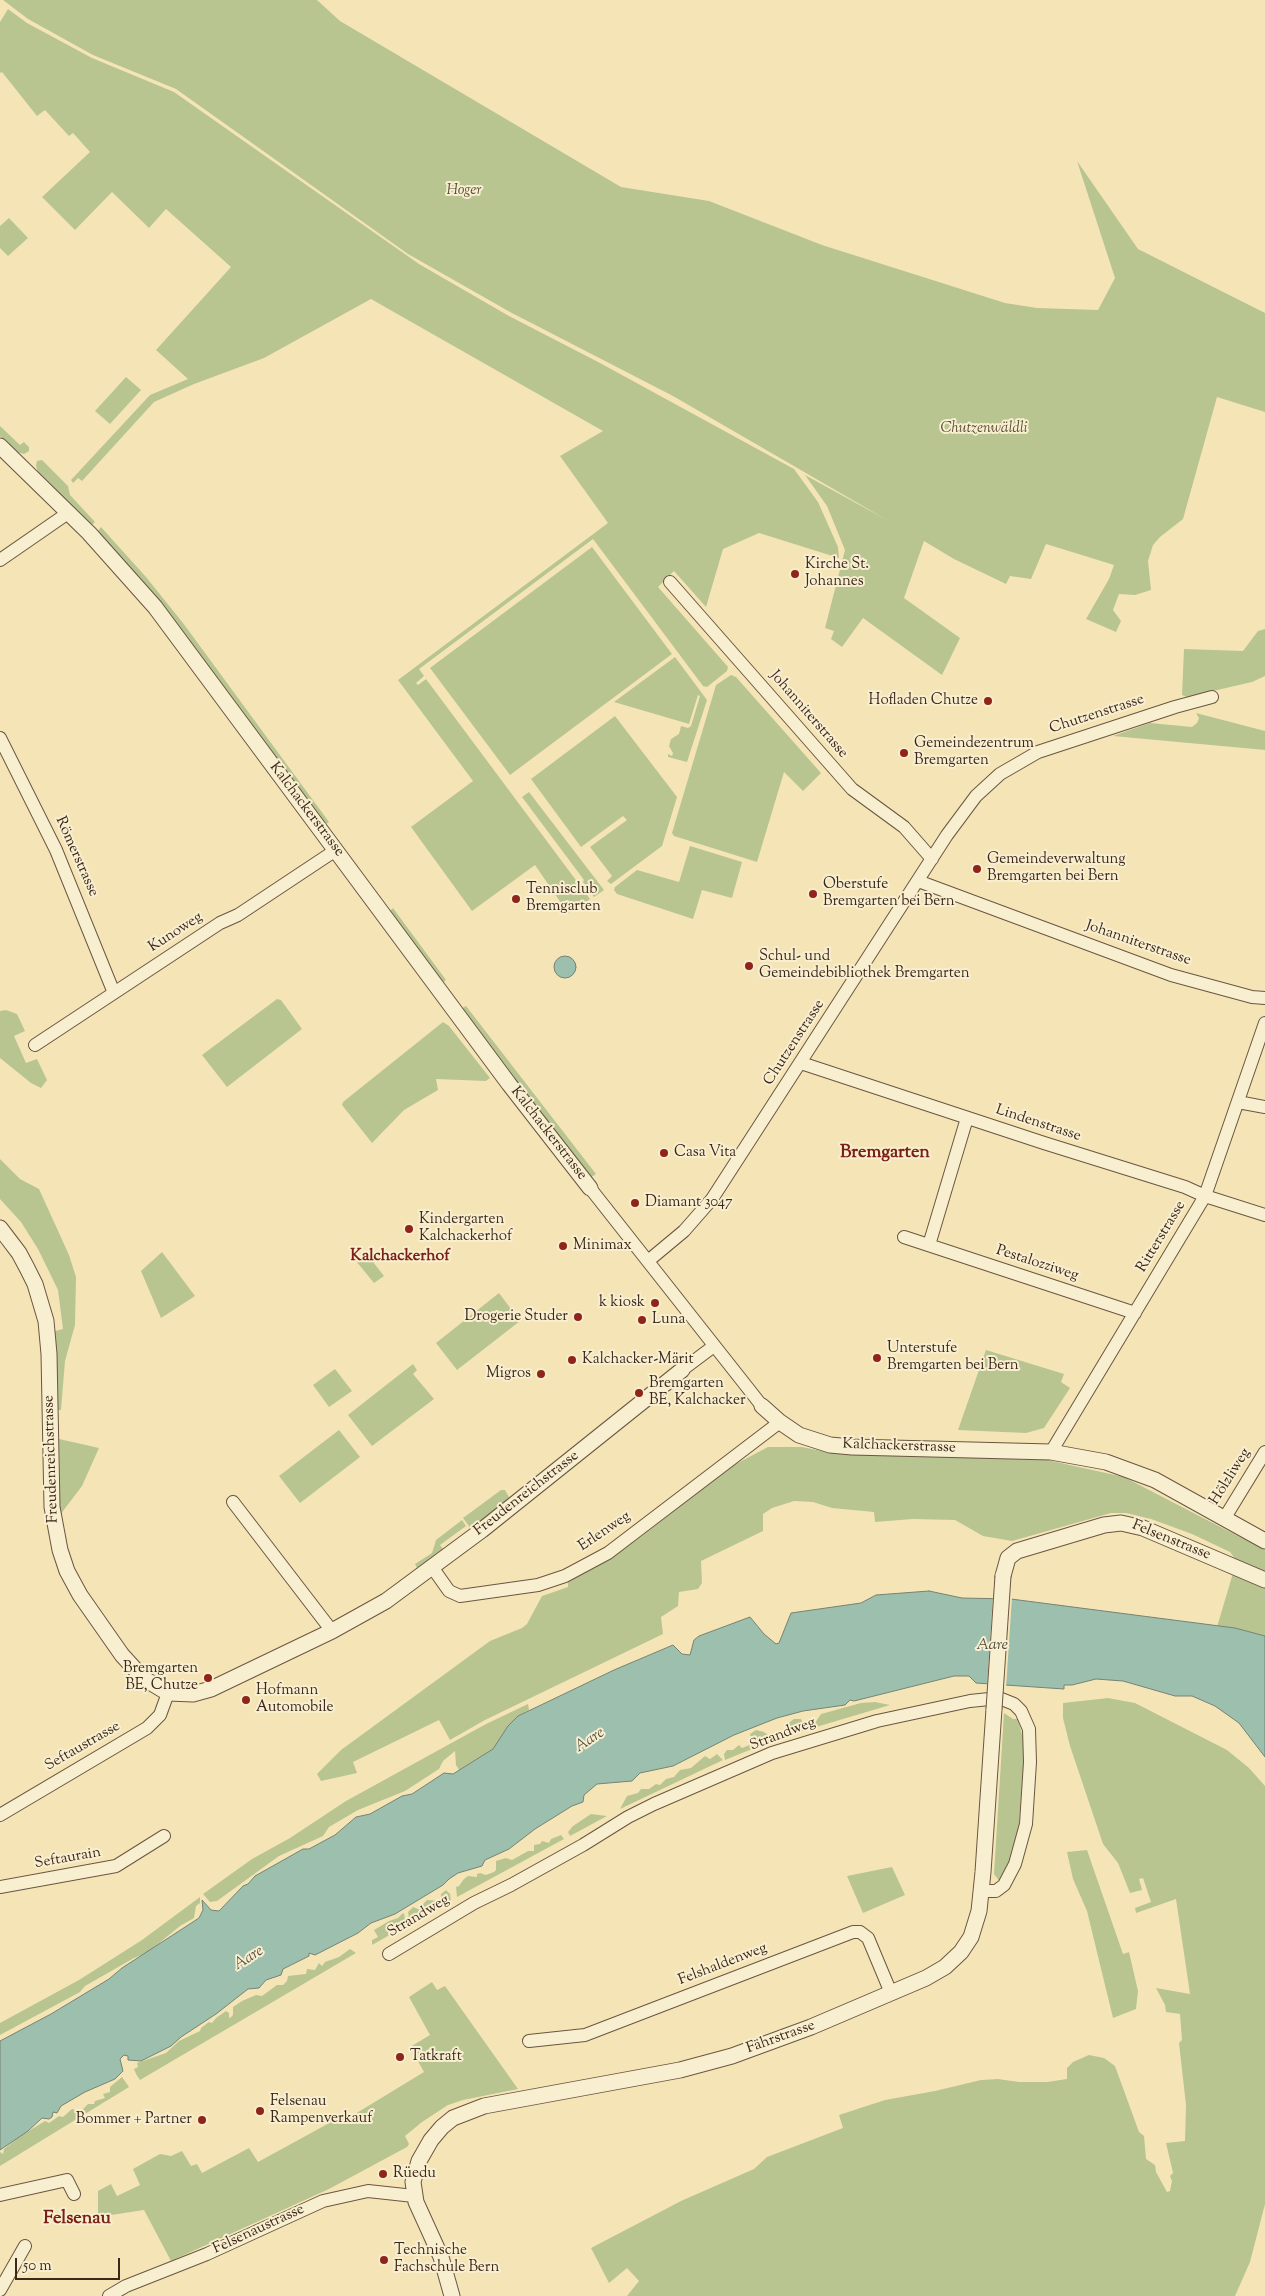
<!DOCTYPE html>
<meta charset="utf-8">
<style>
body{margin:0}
#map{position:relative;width:1265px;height:2296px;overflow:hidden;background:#f5e5b6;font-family:"Sorts Mill Goudy",serif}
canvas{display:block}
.scale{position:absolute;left:15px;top:2258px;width:105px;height:22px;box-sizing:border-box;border:2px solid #3c271a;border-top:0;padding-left:6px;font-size:15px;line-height:18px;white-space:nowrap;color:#3c271a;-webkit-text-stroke:4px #f8eed0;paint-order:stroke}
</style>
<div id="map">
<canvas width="1265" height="2296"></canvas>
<div class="scale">50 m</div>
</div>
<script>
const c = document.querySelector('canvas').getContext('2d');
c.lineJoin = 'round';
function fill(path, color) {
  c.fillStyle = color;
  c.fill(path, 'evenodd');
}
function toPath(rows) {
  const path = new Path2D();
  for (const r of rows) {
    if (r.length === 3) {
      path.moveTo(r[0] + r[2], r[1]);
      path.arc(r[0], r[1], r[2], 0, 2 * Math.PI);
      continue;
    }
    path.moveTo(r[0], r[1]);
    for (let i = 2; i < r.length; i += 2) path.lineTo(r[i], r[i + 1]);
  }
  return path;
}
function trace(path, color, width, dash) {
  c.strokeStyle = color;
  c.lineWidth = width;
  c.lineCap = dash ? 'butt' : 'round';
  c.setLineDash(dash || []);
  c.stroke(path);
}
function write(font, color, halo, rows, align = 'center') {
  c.font = font + ' "Sorts Mill Goudy",serif';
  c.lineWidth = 4;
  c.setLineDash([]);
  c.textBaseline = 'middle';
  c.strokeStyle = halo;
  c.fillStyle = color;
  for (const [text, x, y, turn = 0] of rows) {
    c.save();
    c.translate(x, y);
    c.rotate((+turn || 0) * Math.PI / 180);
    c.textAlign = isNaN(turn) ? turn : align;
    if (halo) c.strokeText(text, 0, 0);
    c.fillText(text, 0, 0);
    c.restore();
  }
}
fill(toPath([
 [3,0,317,0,340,21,621,187,709,201,822,245,1005,303,1037,308,1098,310,1115,278,1077,161,1138,249,1265,313,1265,412,1217,397,1183,519,1160,537,1153,545,1148,561,1151,590,1135,595,1119,594,1113,610,1121,621,1116,632,1086,619,1109,579,1114,565,1046,544,1031,579,1010,576,1006,584,954,559,924,541,904,598,960,638,942,675,863,618,842,647,831,639,834,631,825,628,845,550,827,506,805,475,887,520,673,396,510,312,408,254,176,89,93,55,28,19],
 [8,9,27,23,92,58,174,92,419,264,509,316,600,363,794,469,818,502,838,547,839,558,759,533,723,549,706,607,674,571,658,587,728,667,727,671,707,687,703,686,593,539,419,669,424,676,416,683,418,685,426,679,590,899,582,905,581,904,568,913,535,865,472,911,411,827,473,781,398,680,608,523,560,456,603,431,371,299,264,358,194,384,154,402,82,481,78,478,73,483,71,480,150,395,188,379,156,350,231,267,166,209,149,228,112,192,75,230,42,197,90,152,73,133,69,136,45,110,37,116,2,72,0,73,0,22],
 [9,218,28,238,8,256,0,248,0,226],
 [126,377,141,390,110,424,95,411],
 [0,426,20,445,24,442,29,447,29,451,24,454,16,452,0,436],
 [42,460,68,486,70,495,95,522,91,526,38,474,36,465,37,461],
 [101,527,146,577,183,623,329,822,325,825,141,581,97,532],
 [592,547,672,654,510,775,430,668],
 [1265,629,1265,676,1252,682,1187,697,1182,695,1184,649,1243,651,1258,631],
 [675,657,707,700,687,762,668,757,668,754,672,756,673,753,669,746,671,739,679,734,681,726,688,728,691,726,700,696,698,695,689,724,614,702],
 [731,675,736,677,821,773,803,791,784,772,757,862,674,836,672,833,716,685],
 [1196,713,1265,731,1265,750,1113,736,1150,723,1192,727,1197,723,1199,718],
 [615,716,677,797,662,846,611,884,607,881,612,876,590,847,627,820,623,816,581,847,531,779],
 [529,792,604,890,594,897,583,882,584,880,522,797],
 [690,846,742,862,732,898,702,890,693,919,617,894,614,890,615,887,637,870,679,882],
 [393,908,446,980,442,983,389,912],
 [277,999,281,1000,302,1029,227,1087,202,1055],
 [466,1006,596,1174,590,1178,461,1009],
 [6,1010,17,1014,25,1031,14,1036,26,1063,37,1059,47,1080,41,1088,31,1083,0,1058,0,1011],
 [443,1022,449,1026,490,1078,486,1081,436,1079,438,1090,404,1110,372,1143,342,1105,343,1102],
 [0,1159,20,1179,39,1189,69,1255,76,1277,75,1325,65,1361,61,1410,58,1410,55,1331,63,1329,58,1290,38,1249,21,1222,0,1199],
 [162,1252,195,1296,161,1318,141,1271],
 [366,1253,384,1276,374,1283,356,1261],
 [499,1293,520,1321,457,1370,436,1343],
 [986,1350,1064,1374,1061,1382,1070,1388,1044,1428,1026,1433,958,1430],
 [413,1364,417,1370,413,1374,434,1399,372,1446,348,1415],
 [335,1369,352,1391,329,1407,313,1385],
 [339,1430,360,1457,300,1503,279,1476],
 [59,1439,99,1448,82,1486,60,1515],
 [768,1447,802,1447,837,1454,1047,1460,1124,1477,1265,1550,1265,1572,1236,1560,1230,1552,1192,1534,1151,1519,1126,1513,1111,1513,1012,1541,983,1536,955,1520,913,1519,875,1522,874,1512,832,1508,813,1502,794,1501,772,1508,763,1514,763,1531,701,1561,702,1583,698,1589,679,1592,678,1606,661,1617,663,1634,485,1720,450,1740,439,1720,353,1762,357,1773,321,1781,317,1774,341,1750,490,1641,522,1628,527,1624,542,1596,568,1587,568,1581,601,1564,642,1536,732,1466],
 [501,1490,505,1490,510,1499,471,1529,463,1518],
 [462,1520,466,1526,440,1545,443,1549,417,1568,415,1564,432,1553,436,1540],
 [1233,1573,1265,1587,1265,1636,1235,1628,1217,1627],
 [1108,1698,1135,1703,1227,1750,1249,1768,1265,1786,1265,2204,1250,2262,1235,2296,627,2296,639,2281,627,2268,609,2283,591,2248,681,2201,754,2169,767,2157,843,2128,839,2115,885,2100,935,2091,981,2080,998,2079,1019,2082,1047,2082,1067,2079,1067,2068,1073,2062,1089,2055,1104,2058,1115,2066,1139,2132,1144,2136,1146,2159,1155,2165,1156,2172,1167,2192,1170,2191,1172,2181,1170,2176,1173,2173,1166,2143,1185,2141,1186,2105,1179,2043,1182,2040,1180,2014,1166,2012,1165,2005,1156,1988,1190,1994,1176,1899,1136,1913,1135,1908,1151,1902,1143,1878,1139,1879,1142,1890,1130,1893,1118,1863,1103,1844,1070,1746,1063,1718,1063,1703],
 [875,1702,890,1705,786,1736,787,1724,794,1719,801,1719,803,1723,815,1723,821,1714,861,1703],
 [528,1704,529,1710,518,1716,493,1749,459,1770,456,1765,455,1751,443,1761,439,1769,405,1791,358,1810,329,1827,323,1836,279,1856,217,1901,210,1902,203,1894,252,1859,290,1838,346,1801,486,1724],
 [1004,1713,1013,1719,1018,1719,1025,1746,1018,1836,1014,1852,1000,1882,994,1874],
 [756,1730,764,1732,774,1740,725,1760,724,1754,727,1750,733,1750,739,1745,742,1748,752,1744,750,1734],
 [717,1754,723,1760,620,1809,627,1796,638,1793,641,1789,649,1789,656,1784,660,1785,666,1779,674,1777,680,1770,691,1768,705,1756,710,1759],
 [591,1814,607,1816,570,1836,568,1832,573,1826],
 [561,1835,564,1839,457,1897,456,1887,459,1886,464,1879,468,1876,477,1877,477,1874,480,1873,486,1875,494,1872,496,1870,496,1861,499,1860,506,1858,512,1860,528,1851,534,1851,534,1845,540,1844,542,1841,549,1843,551,1839],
 [1087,1850,1123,1954,1129,1952,1138,1991,1136,2009,1113,2018,1087,1911,1073,1879,1067,1852],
 [892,1867,905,1895,863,1913,847,1876],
 [446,1890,450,1894,451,1900,372,1945,372,1940,378,1937,374,1930,389,1921,398,1918,402,1914,404,1913,405,1920,409,1919,408,1912,413,1907,418,1909,427,1900,441,1901,441,1894],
 [200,1897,200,1903,196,1906,194,1918,180,1926,147,1953,134,1958,85,1986,80,1992,0,2035,0,2023,79,1980,142,1940],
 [350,1949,356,1953,140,2080,136,2074,134,2069,138,2067,137,2063,166,2053,179,2041,200,2031,201,2028,209,2022,212,2023,216,2018,226,2011,229,2013,229,2018,231,2017,233,2015,233,2007,242,2001,256,1995,262,1996,277,1985,283,1985,287,1981,288,1976,306,1974,307,1969,315,1970,319,1963,322,1966,325,1962,339,1957],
 [432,1982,437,1990,445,1986,518,2089,463,2100,448,2105,422,2122,405,2136,409,2144,407,2147,329,2189,171,2261,144,2210,98,2217,98,2191,111,2184,117,2196,140,2185,133,2169,160,2154,171,2156,182,2151,191,2166,197,2164,202,2173,249,2148,258,2162,344,2115,355,2114,424,2072,410,2047,430,2035,409,1997],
 [122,2077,129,2087,0,2166,0,2152,3,2154,4,2149,19,2137,45,2121,49,2123,59,2116,63,2117,72,2109,81,2111,88,2104,94,2104,95,2101,105,2098,103,2094,110,2092,110,2087]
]), '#b8c591');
const water = toPath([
 [565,967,11],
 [929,1591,962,1598,1011,1599,1235,1628,1265,1636,1265,1757,1239,1723,1215,1706,1192,1696,1175,1696,1123,1681,1096,1679,1072,1685,1064,1685,1064,1689,976,1683,969,1676,954,1676,854,1701,850,1700,845,1705,803,1711,777,1718,734,1735,673,1766,640,1773,632,1781,597,1784,584,1795,583,1802,572,1806,535,1829,509,1849,485,1860,482,1866,458,1873,449,1879,443,1885,395,1914,371,1923,358,1933,319,1953,315,1955,309,1953,309,1956,283,1969,281,1975,266,1980,259,1988,248,1989,216,2014,181,2037,171,2046,141,2061,128,2060,128,2056,124,2055,120,2059,123,2071,115,2079,85,2092,61,2106,57,2113,53,2112,52,2117,49,2119,42,2118,28,2131,0,2150,0,2041,51,2014,109,1979,122,1968,199,1918,203,1910,202,1900,211,1910,219,1911,243,1886,248,1884,255,1876,303,1849,309,1849,335,1835,356,1817,370,1814,402,1796,412,1794,444,1773,453,1774,493,1749,508,1726,518,1716,614,1670,673,1645,682,1654,690,1655,694,1640,699,1636,750,1617,764,1634,776,1644,779,1643,791,1613,861,1603,876,1595,929,1591]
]);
fill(water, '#9cbfae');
trace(water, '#768273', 1);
fill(toPath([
 [993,1596,1012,1597,1006,1688,987,1687]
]), '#f5e5b6');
const minor = toPath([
 [0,560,68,513],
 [670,582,852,789,904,827,932,859],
 [0,738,56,850,114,993],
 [918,881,1171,975,1252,997,1265,998],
 [35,1045,220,923,238,915,336,850],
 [801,1063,1044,1143,1185,1187,1205,1196,1265,1215],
 [1238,1102,1265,1107],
 [590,1188,762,1406],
 [904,1237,1135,1313],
 [929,1245,967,1118],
 [648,1261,684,1231,712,1199,947,835,976,796,1000,774,1038,752,1175,707,1212,697],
 [682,1370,714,1346],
 [1051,1452,1205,1196,1265,1023],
 [233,1502,332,1631],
 [1224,1519,1265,1452],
 [432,1567,449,1591,460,1596,538,1585,565,1576,608,1553,780,1422],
 [0,1815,147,1728,160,1715,168,1693],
 [0,1887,116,1866,164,1836],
 [389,1954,474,1903,511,1885,583,1845,628,1817,654,1804,772,1753,877,1721,970,1701,999,1698,1014,1704,1021,1711,1029,1729,1030,1762,1026,1824,1015,1864,1004,1885,996,1891,981,1891],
 [529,2041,585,2035,853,1932,860,1932,868,1938,891,1993],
 [0,2195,67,2180,74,2194],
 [0,2290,25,2246],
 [109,2296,126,2286,207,2254,323,2201,368,2191,414,2196]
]);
const tertiary = toPath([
 [0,446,89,533,155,607,509,1084,590,1188],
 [0,1228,19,1253,27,1268,35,1284,46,1321,49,1354,52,1507,60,1550,67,1571,80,1595,122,1655,143,1678,168,1693,193,1694,211,1689,332,1631,386,1601,482,1530,682,1370],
 [762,1406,780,1422,799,1435,830,1445,852,1447,1051,1452,1106,1462,1155,1480,1265,1541],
 [1003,1576,1008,1558,1017,1551,1104,1525,1121,1523,1143,1528,1265,1580],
 [452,2296,441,2257,416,2202,413,2182,419,2161,431,2140,442,2127,453,2118,484,2106,680,2070,732,2056,811,2027,926,1978,945,1967,961,1952,971,1937,979,1911,983,1872,994,1709]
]);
trace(minor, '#6a5641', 14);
trace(tertiary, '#6a5641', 17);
trace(minor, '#f8eed0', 12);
trace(tertiary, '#f8eed0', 15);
const tertiaryBridge = toPath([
 [994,1709,1003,1576]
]);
trace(tertiaryBridge, '#6a5641', 17, []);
trace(tertiaryBridge, '#f8eed0', 15);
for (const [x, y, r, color] of [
 [795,574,5,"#8f2418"],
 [988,701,5,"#8f2418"],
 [904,753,5,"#8f2418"],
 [977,869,5,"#8f2418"],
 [813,894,5,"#8f2418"],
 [516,899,5,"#8f2418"],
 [749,966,5,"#8f2418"],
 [664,1153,5,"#8f2418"],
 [635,1203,5,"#8f2418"],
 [409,1229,5,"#8f2418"],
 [563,1246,5,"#8f2418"],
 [655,1303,5,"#8f2418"],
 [578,1317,5,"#8f2418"],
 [642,1320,5,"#8f2418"],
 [877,1358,5,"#8f2418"],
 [572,1360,5,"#8f2418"],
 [541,1374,5,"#8f2418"],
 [639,1393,5,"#8f2418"],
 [208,1678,5,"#8f2418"],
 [246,1700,5,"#8f2418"],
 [400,2057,5,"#8f2418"],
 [260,2111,5,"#8f2418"],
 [202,2120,5,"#8f2418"],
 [383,2174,5,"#8f2418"],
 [384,2260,5,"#8f2418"]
]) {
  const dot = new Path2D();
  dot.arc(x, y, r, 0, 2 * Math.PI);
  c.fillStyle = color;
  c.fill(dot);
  trace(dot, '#f8eed0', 2);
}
write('italic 15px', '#5b4e38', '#f8eed0', [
 ["Hoger",464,191],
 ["Chutzenwäldli",984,429]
]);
write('15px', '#3c271a', '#f8eed0', [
 ["Kirche St.",805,565],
 ["Johannes",805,582],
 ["Hofladen Chutze",978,701,"right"],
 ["Gemeindezentrum",914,744],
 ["Bremgarten",914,761],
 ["Gemeindeverwaltung",987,860],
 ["Bremgarten bei Bern",987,877],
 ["Oberstufe",823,885],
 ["Bremgarten bei Bern",823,902],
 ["Tennisclub",526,890],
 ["Bremgarten",526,907],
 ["Schul- und",759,957],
 ["Gemeindebibliothek Bremgarten",759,974],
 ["Casa Vita",674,1153],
 ["Diamant 3047",645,1203],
 ["Kindergarten",419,1220],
 ["Kalchackerhof",419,1237],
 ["Minimax",573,1246],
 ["k kiosk",645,1303,"right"],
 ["Drogerie Studer",568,1317,"right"],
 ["Luna",652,1320],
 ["Unterstufe",887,1349],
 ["Bremgarten bei Bern",887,1366],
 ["Kalchacker-Märit",582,1360],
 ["Migros",531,1374,"right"],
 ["Bremgarten",649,1384],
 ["BE, Kalchacker",649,1401],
 ["Bremgarten",198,1669,"right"],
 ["BE, Chutze",198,1686,"right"],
 ["Hofmann",256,1691],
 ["Automobile",256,1708],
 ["Tatkraft",410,2057],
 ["Felsenau",270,2102],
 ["Rampenverkauf",270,2119],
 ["Bommer + Partner",192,2120,"right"],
 ["Rüedu",393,2174],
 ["Technische",394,2251],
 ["Fachschule Bern",394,2268]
], 'left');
write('15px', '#3c271a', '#f8eed0', [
 ["Johanniterstrasse",808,715,49],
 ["Chutzenstrasse",1097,715,-18],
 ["Kalchackerstrasse",306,810,53],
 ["Römerstrasse",76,857,66],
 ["Kunoweg",176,933,-33],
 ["Johanniterstrasse",1138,944,19],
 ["Chutzenstrasse",795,1043,-57],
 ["Lindenstrasse",1038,1124,18],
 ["Kalchackerstrasse",548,1134,52],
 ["Ritterstrasse",1162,1237,-59],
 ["Pestalozziweg",1037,1264,18],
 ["Kalchackerstrasse",899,1447,2],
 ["Freudenreichstrasse",52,1459,-92],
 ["Hölzliweg",1231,1477,-58],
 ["Freudenreichstrasse",527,1494,-38],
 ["Erlenweg",605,1532,-34],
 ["Felsenstrasse",1171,1541,22],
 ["Strandweg",783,1735,-21],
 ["Seftaustrasse",83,1747,-30],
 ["Seftaurain",68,1859,-10],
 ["Strandweg",419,1917,-31],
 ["Felshaldenweg",723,1965,-21],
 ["Fährstrasse",781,2038,-20],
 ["Felsenaustrasse",259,2230,-25]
]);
write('bold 16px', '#7a1f14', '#f8eed0', [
 ["Kalchackerhof",400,1257]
]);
write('italic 16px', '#544d3f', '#f8eed0', [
 ["Aare",992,1646],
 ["Aare",590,1741,-33],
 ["Aare",249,1959,-32]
]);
write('bold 18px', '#7a1f14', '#f8eed0', [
 ["Bremgarten",885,1154],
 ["Felsenau",77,2220]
]);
</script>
